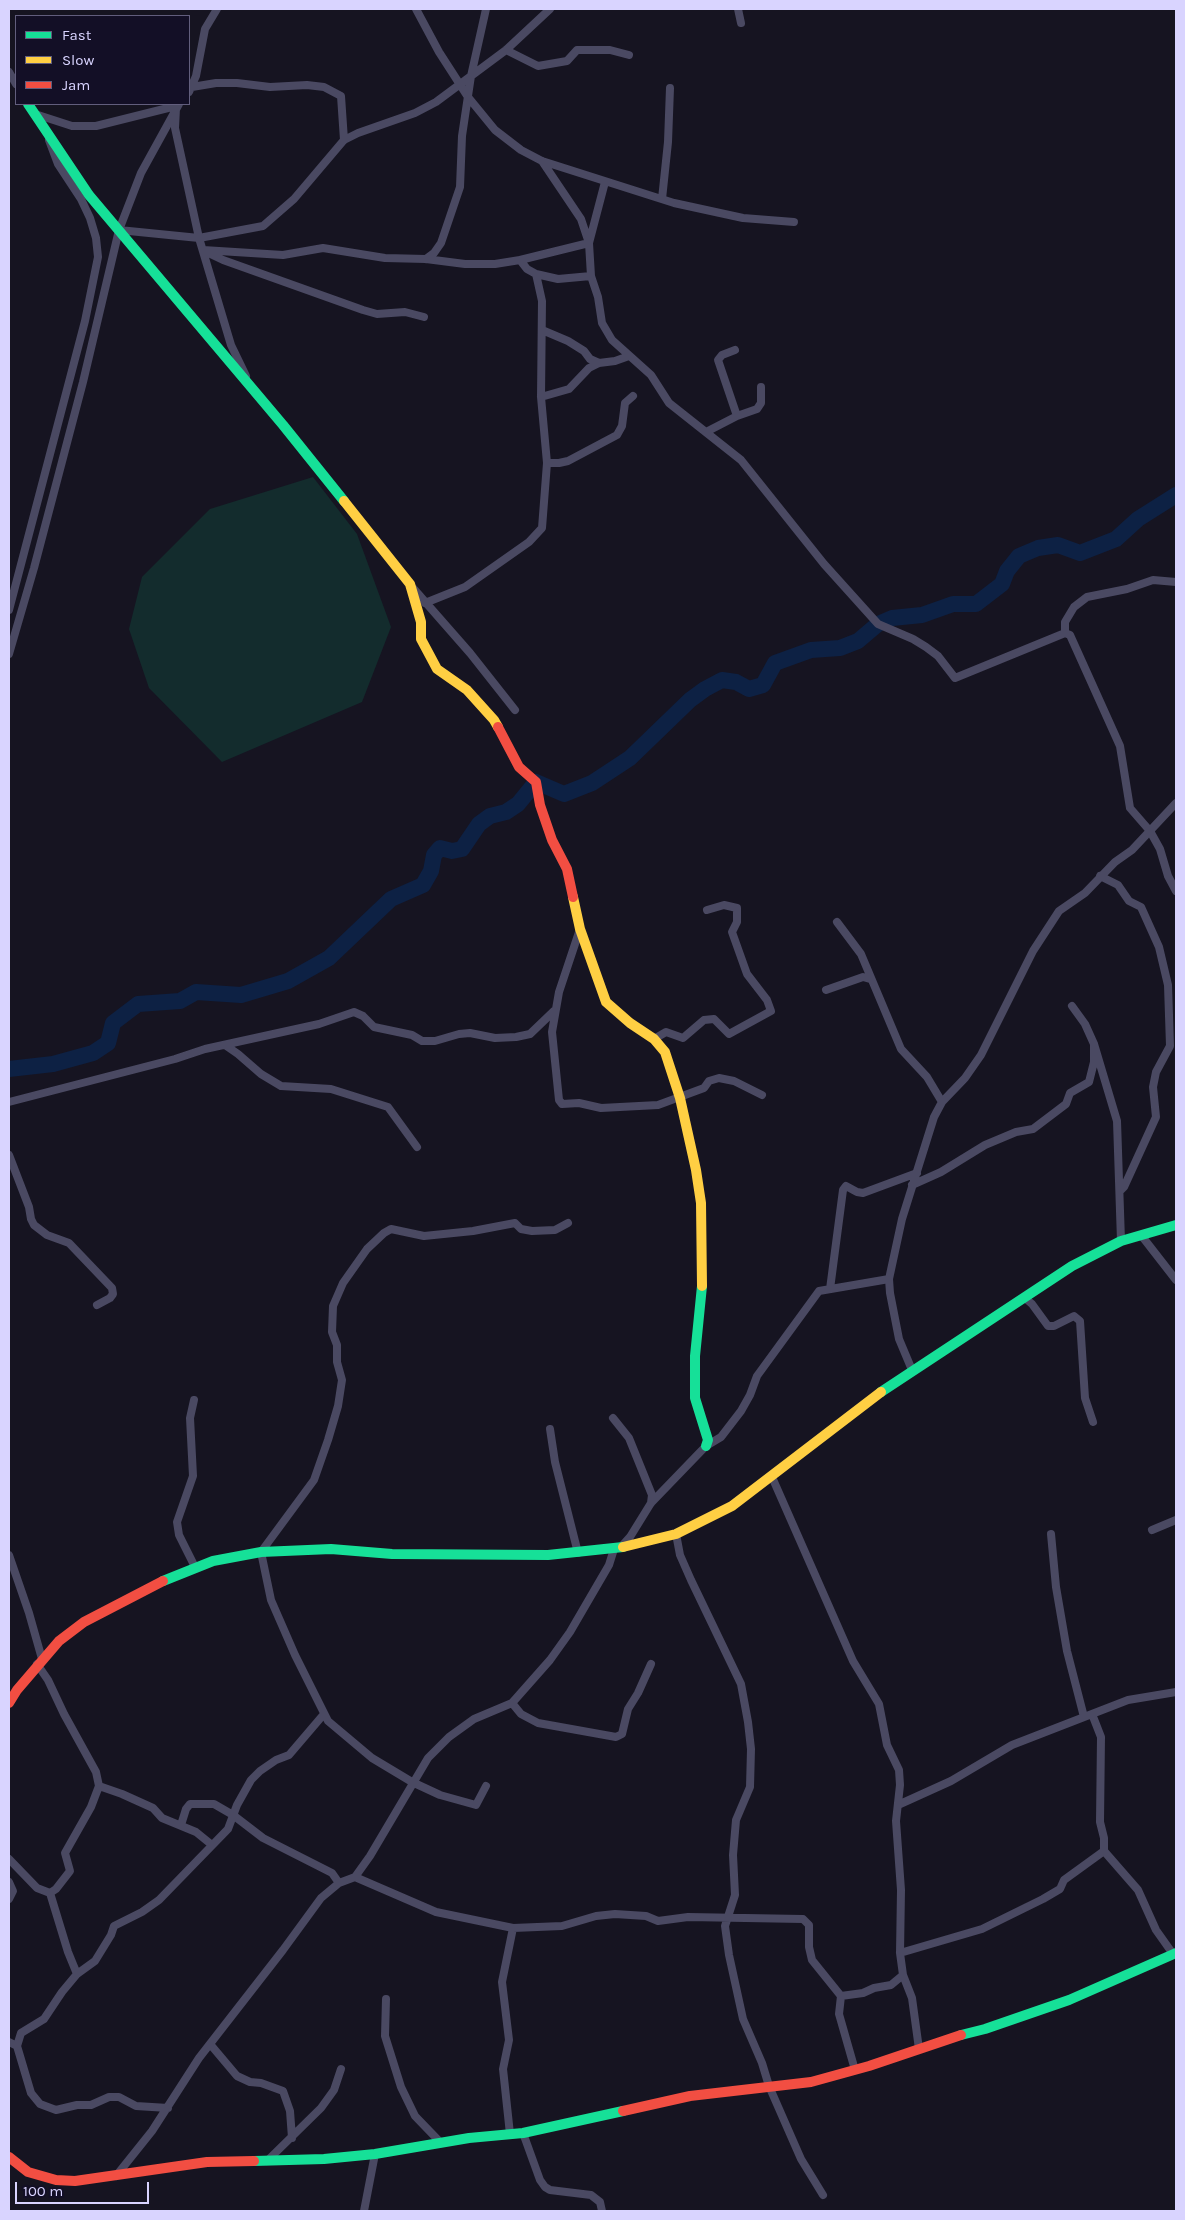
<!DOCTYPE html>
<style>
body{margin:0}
#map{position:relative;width:1185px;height:2220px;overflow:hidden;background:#161421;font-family:Karla,sans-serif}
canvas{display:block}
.frame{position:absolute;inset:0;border:10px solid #d9d4ff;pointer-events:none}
.legend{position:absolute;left:15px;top:15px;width:175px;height:90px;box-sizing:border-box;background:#130f26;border:1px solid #625e7d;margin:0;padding:6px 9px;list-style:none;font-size:15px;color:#d9d4ff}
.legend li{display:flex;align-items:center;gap:10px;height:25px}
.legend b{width:25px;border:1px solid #625e7d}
.scale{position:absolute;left:15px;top:2182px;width:134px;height:22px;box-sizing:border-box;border:2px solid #d9d4ff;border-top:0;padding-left:6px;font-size:15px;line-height:18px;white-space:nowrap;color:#d9d4ff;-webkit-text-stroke:4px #130f26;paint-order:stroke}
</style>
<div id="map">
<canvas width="1185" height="2220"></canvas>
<div class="frame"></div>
<ul class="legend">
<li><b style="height:6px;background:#16e098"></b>Fast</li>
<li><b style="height:6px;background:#ffcf43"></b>Slow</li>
<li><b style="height:6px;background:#f24e42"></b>Jam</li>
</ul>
<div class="scale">100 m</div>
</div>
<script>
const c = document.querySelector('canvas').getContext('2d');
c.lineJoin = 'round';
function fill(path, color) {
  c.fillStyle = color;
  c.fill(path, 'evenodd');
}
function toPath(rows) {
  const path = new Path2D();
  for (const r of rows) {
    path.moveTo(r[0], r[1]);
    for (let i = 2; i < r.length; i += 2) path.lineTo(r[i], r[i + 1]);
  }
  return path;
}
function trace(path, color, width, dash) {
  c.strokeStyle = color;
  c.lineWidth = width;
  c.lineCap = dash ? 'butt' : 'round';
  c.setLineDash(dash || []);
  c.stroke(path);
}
fill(toPath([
 [313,477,357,534,391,627,362,702,222,762,149,688,129,629,142,577,210,509]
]), '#132c2d');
trace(toPath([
 [9,1069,53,1064,93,1053,108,1043,113,1023,138,1004,180,1001,196,992,241,995,288,981,329,958,391,899,423,885,431,871,434,855,440,848,452,851,462,849,479,824,490,816,506,812,518,804,536,782,564,794,592,783,630,758,690,700,705,689,722,680,736,682,749,689,763,685,775,663,811,650,840,648,858,641,878,624,892,618,922,615,953,604,976,604,1002,584,1007,571,1019,556,1038,548,1058,545,1080,553,1116,539,1138,519,1176,495]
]), '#0d2144', 16);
trace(toPath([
 [416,9,439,52,468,97,495,130,521,150,542,161,674,203,743,218,794,222],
 [738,9,741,23],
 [506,50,538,66,567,61,577,50,610,50,629,55],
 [9,72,16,84],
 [192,87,216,83,237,83,270,87,307,85,324,87,341,96,344,140],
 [189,92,196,76,205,29,217,9],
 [176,108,175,128,199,238,231,345,246,376],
 [35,114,72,126,96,126,176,106],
 [542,161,581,219,589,243,591,276,598,297,602,323,612,340,651,375,669,403,741,460,824,564,878,624,913,639,926,647,938,656,955,678,1065,633,1070,635,1120,746,1130,808,1150,831,1160,849,1168,876,1176,891],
 [662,199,668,142,670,88],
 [119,230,199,238,263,226,294,199,344,140,358,133,415,113,436,102,506,50,550,9],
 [203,250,283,255,323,248,385,258,426,259,465,264,495,264,520,260,589,243,605,182],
 [204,251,223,260,363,310,377,314,405,312,424,317],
 [426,259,434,253,441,243,460,187,462,136,471,76,486,9],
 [520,260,527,269,536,274,558,279,591,276],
 [542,330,568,341,584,351,590,359,599,363],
 [735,350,722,355,718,360,737,416],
 [541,397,569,389,589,368,599,363,615,361,629,356],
 [706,432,737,416,757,409,761,403,761,387],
 [547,463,559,463,568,461,617,435,622,426,625,403,633,396],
 [413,588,470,653,515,710],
 [425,603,465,587,529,542,542,528,547,463,541,397,542,301,536,274],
 [9,610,85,321,98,257,96,238,90,218,81,199,58,164,49,140],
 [1065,633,1065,622,1074,607,1087,597,1127,589,1153,580,1176,582],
 [9,654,34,568,83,382,119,230,141,173,179,104],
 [1100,876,1118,885,1129,901,1141,907,1159,947,1168,985,1170,1046,1156,1072,1153,1087,1156,1117,1124,1187,1120,1191],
 [837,922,861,954,901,1049,927,1077,942,1102],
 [580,929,559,992,552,1032,559,1100,562,1104,579,1103,601,1108,658,1105,704,1088,709,1081,719,1078,734,1081,762,1095],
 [826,990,863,977,870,979],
 [1072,1006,1085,1024,1094,1044,1117,1121,1121,1241],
 [654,1039,666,1032,683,1038,704,1020,714,1019,729,1034,771,1011,767,1000,747,974,732,932,737,922,737,908,724,905,707,910],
 [225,1045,238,1054,261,1074,281,1086,331,1089,388,1107,417,1147],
 [9,1102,175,1059,205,1049,319,1024,354,1012,363,1016,374,1027,412,1035,422,1041,435,1041,459,1034,470,1033,495,1038,516,1037,530,1034,554,1011],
 [9,1155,29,1207,31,1219,34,1225,47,1235,69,1243,112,1288,113,1294,110,1298,97,1305],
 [912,1185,941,1172,985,1145,1016,1132,1033,1129,1066,1104,1070,1093,1089,1082,1094,1062,1094,1044],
 [1141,1235,1176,1280],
 [830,1289,843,1190,846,1186,857,1192,863,1193,917,1173],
 [1025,1298,1032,1304,1048,1326,1054,1326,1074,1316,1080,1321,1085,1398,1093,1422],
 [912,1370,899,1339,890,1293,889,1279,902,1219,934,1117,942,1102,965,1078,981,1055,1033,951,1059,911,1085,893,1115,862,1132,850,1176,803],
 [194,1400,190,1418,193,1476,177,1522,179,1535,195,1567],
 [613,1418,629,1438,652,1495,651,1503],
 [550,1429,555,1462,578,1553],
 [772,1477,853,1661,879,1704,887,1745,899,1770,900,1785,896,1821,901,1890,900,1953,903,1975,912,1998,919,2049],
 [1152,1530,1176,1520],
 [676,1534,680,1555,691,1580,741,1684,748,1722,751,1749,750,1787,736,1820,733,1855,735,1895,725,1926,729,1955,743,2019,762,2063,769,2086,801,2159,823,2195],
 [1051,1534,1056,1587,1067,1651,1084,1717],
 [621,1547,630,1537,651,1503,706,1446,721,1437,741,1411,750,1395,757,1376,819,1291,889,1279],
 [9,1555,29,1613,42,1659],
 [512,1703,521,1714,538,1723,616,1737,622,1734,628,1709,638,1693,651,1664],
 [99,1786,122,1794,153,1808,162,1818,196,1832,212,1845],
 [486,1786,476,1805,440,1795,412,1782,372,1758,328,1721,295,1655,271,1600,261,1552,314,1480,328,1440,338,1406,342,1380,337,1362,337,1345,332,1332,333,1306,343,1283,367,1249,384,1233,391,1229,424,1236,473,1231,515,1223,521,1229,532,1231,555,1230,568,1223],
 [898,1805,951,1781,1012,1745,1128,1700,1176,1692],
 [181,1825,186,1809,190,1804,214,1804,233,1815,263,1838,332,1873,339,1883],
 [1104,1851,1138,1890,1156,1930,1173,1954],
 [9,1859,37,1888,50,1893,56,1889,70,1871,65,1853,91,1807,99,1786,96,1772,64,1714,48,1680,37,1664],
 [355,1877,436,1912,513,1928,562,1926,596,1916,615,1914,646,1916,658,1921,688,1917,803,1919,809,1925,809,1947,812,1960,841,1996,863,1993,874,1988,891,1985,903,1975],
 [9,1882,13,1891,9,1899],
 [50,1893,68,1952,77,1974],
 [900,1953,982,1929,1043,1899,1060,1889,1064,1880,1104,1851,1104,1838,1100,1822,1101,1737,1092,1714],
 [841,1996,839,2014,855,2070],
 [386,1999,385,2036,401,2087,415,2116,441,2143],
 [9,2042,17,2046,31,2093,40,2104,56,2110,77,2105,91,2105,109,2097,119,2097,136,2106,168,2108],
 [210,2044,237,2076,250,2082,261,2083,283,2091,290,2111,292,2138],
 [17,2046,21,2033,44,2019,62,1992,77,1974,95,1961,111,1935,114,1926,142,1912,159,1900,228,1829,237,1805,251,1780,260,1771,276,1760,289,1755,324,1714],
 [523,2133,540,2180,545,2187,550,2190,591,2195,600,2202,602,2211],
 [510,2134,503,2069,509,2040,502,1982,513,1928],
 [267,2161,321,2108,334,2090,341,2069],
 [116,2176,152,2131,199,2058,283,1950,321,1898,339,1883,355,1877,370,1856,428,1758,449,1737,474,1719,512,1703,550,1660,570,1632,609,1565,614,1549],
 [364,2211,375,2154]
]), '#4a4962', 8);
trace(toPath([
 [28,104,89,195,283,425,344,501],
 [702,1286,695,1356,695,1398,708,1440,706,1446],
 [881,1392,1072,1266,1121,1241,1176,1225],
 [163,1581,213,1561,261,1552,331,1549,392,1554,548,1555,623,1547],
 [961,2035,985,2029,1069,2000,1176,1953],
 [254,2161,324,2159,375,2154,469,2138,523,2133,623,2111]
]), '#16e098', 10);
trace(toPath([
 [344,501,410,584,421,622,421,639,437,669,467,690,494,720,498,727],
 [573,897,580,929,606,1002,630,1023,654,1039,665,1052,680,1098,696,1170,701,1203,702,1286],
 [623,1547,676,1534,732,1506,881,1392]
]), '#ffcf43', 10);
trace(toPath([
 [498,727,519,767,536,782,540,805,552,840,567,869,573,897],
 [9,1703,17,1690,59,1641,84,1622,163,1581],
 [623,2111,690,2096,811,2082,869,2066,961,2035],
 [9,2157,28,2172,56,2180,75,2181,207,2162,254,2161]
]), '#f24e42', 10);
</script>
